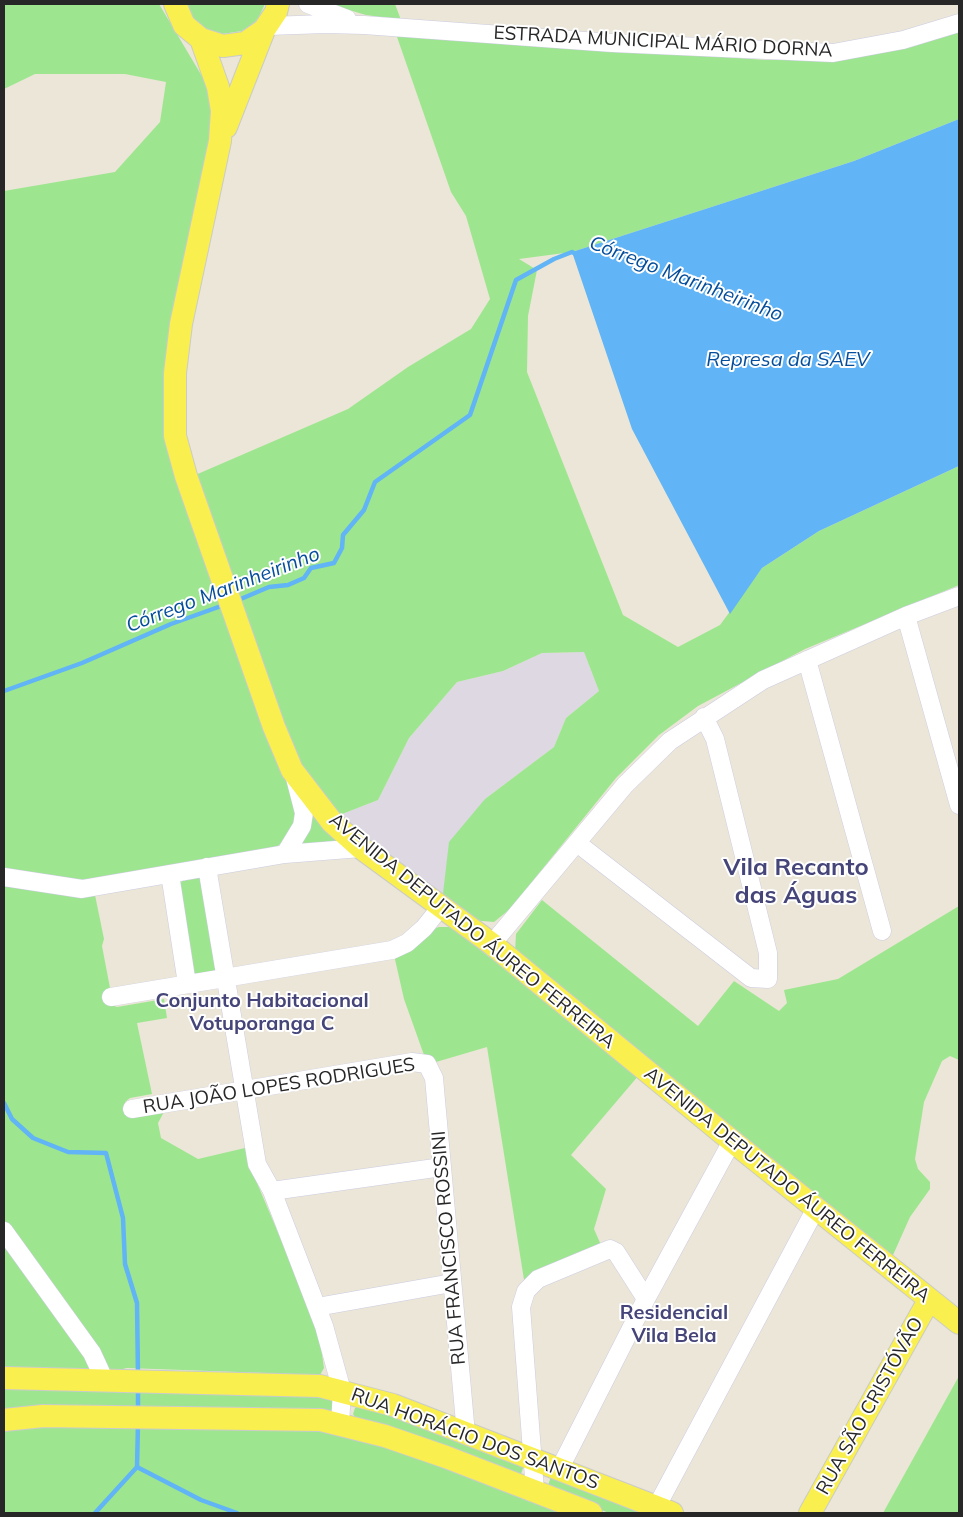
<!DOCTYPE html>
<meta charset="utf-8">
<style>
body{margin:0}
#map{position:relative;width:963px;height:1517px;overflow:hidden;background:#ebe6d7;font-family:Mulish,sans-serif}
canvas{display:block}
.frame{position:absolute;inset:0;border:5px solid #272727;pointer-events:none}
</style>
<div id="map">
<canvas width="963" height="1517"></canvas>
<div class="frame"></div>
</div>
<script>
const c = document.querySelector('canvas').getContext('2d');
c.lineJoin = 'round';
function fill(path, color) {
  c.fillStyle = color;
  c.fill(path, 'evenodd');
}
function toPath(rows) {
  const path = new Path2D();
  for (const r of rows) {
    path.moveTo(r[0], r[1]);
    for (let i = 2; i < r.length; i += 2) path.lineTo(r[i], r[i + 1]);
  }
  return path;
}
function trace(path, color, width, dash) {
  c.strokeStyle = color;
  c.lineWidth = width;
  c.lineCap = dash ? 'butt' : 'round';
  c.setLineDash(dash || []);
  c.stroke(path);
}
function write(font, color, halo, rows, align = 'center') {
  c.font = font + ' Mulish,sans-serif';
  c.lineWidth = 4;
  c.setLineDash([]);
  c.textBaseline = 'middle';
  c.strokeStyle = halo;
  c.fillStyle = color;
  for (const [text, x, y, turn = 0] of rows) {
    c.save();
    c.translate(x, y);
    c.rotate((+turn || 0) * Math.PI / 180);
    c.textAlign = isNaN(turn) ? turn : align;
    if (halo) c.strokeText(text, 0, 0);
    c.fillText(text, 0, 0);
    c.restore();
  }
}
fill(toPath([
 [584,652,599,691,566,718,554,747,485,799,442,902,337,816,378,800,409,738,457,682,503,671,542,653]
]), '#ddd8e2');
fill(toPath([
 [4,4,159,4,212,93,214,116,167,414,294,798,296,819,290,834,277,847,80,881,4,869,4,191,115,172,160,122,166,82,125,74,35,74,4,89],
 [183,4,265,4,258,19,250,26,242,31,222,34,212,32,194,22],
 [329,4,395,4,401,20,366,15],
 [959,30,959,119,854,161,572,252,519,259,537,270,528,316,527,372,623,615,678,647,720,625,762,568,819,531,959,466,959,585,805,649,698,706,659,735,616,778,510,909,494,922,471,920,442,902,449,842,485,799,554,747,566,718,599,691,584,652,542,653,503,671,457,682,409,738,378,800,337,816,298,768,193,476,348,409,408,367,471,329,490,299,466,216,451,192,396,34,766,60,833,59],
 [311,811,346,845,308,847,300,844],
 [199,877,203,880,217,970,215,976,194,975,178,887,182,881],
 [4,883,95,895,104,939,102,946,110,988,106,994,109,1004,117,1007,164,999,167,1018,137,1023,152,1094,130,1098,125,1102,128,1113,165,1110,158,1123,161,1138,198,1159,245,1148,249,1164,318,1327,324,1368,320,1375,127,1368,101,1374,4,1373],
 [542,900,698,1026,734,981,779,1011,787,1003,784,990,838,979,959,906,959,1060,950,1056,942,1061,924,1102,915,1159,918,1169,930,1182,930,1189,910,1217,893,1255,889,1255,515,952,516,934],
 [439,927,451,927,639,1075,571,1155,606,1189,594,1229,601,1245,525,1286,487,1047,436,1062,424,1055,404,999,394,955,426,932],
 [959,1376,959,1513,883,1513],
 [4,1388,287,1391,333,1399,332,1410,322,1413,4,1412],
 [359,1406,390,1414,517,1461,523,1468,521,1474,357,1420,353,1414,355,1408],
 [4,1427,340,1429,575,1513,4,1513],
 [551,1477,647,1513,609,1513,551,1491,548,1485]
]), '#9de68f');
fill(toPath([
 [959,119,959,466,819,531,762,568,730,614,632,429,572,252,854,161]
]), '#61b4f5');
trace(toPath([
 [236,601,269,587,288,585,304,578,311,568,334,563,342,548,343,535,364,510,375,482,470,415,516,280,554,259,572,252,576,254],
 [4,691,82,663,171,624,224,605],
 [4,1103,12,1119,33,1138,68,1152,106,1153,123,1218,125,1264,137,1303,138,1376],
 [138,1411,138,1389],
 [137,1467,138,1424],
 [137,1467,201,1500,237,1513],
 [95,1513,137,1467]
]), '#61b4f5', 4.5);
const minor = toPath([
 [308,4,347,19],
 [268,26,326,24,364,25,612,43,833,53,903,40,959,23],
 [906,616,959,805],
 [807,660,882,931],
 [577,843,751,978,768,979,768,953,715,739,704,717],
 [285,854,302,826,304,813,295,778],
 [207,867,257,1164,272,1191,324,1326,342,1391,340,1424],
 [170,874,187,984],
 [4,877,82,889,285,854,361,848],
 [492,944,625,785,670,741,763,680,906,616,959,596],
 [111,997,392,950,407,943,424,928,440,908],
 [132,1109,412,1062,427,1064,434,1078,466,1434],
 [272,1191,442,1167],
 [4,1231,92,1353,104,1379],
 [317,1307,452,1283],
 [559,1470,646,1299,732,1141],
 [535,1491,521,1307,526,1291,538,1279,610,1249,616,1252,646,1299],
 [657,1506,816,1208]
]);
const major = toPath([
 [175,4,184,25,201,39,223,46,245,43,264,30,276,12,278,4],
 [201,39,218,87,222,111,220,141,181,324,175,373,175,436,186,476,274,727,292,770,332,822,361,848,492,944,732,1141,959,1323],
 [226,127,264,30],
 [4,1378,320,1386,393,1405,672,1513],
 [4,1420,43,1416,321,1420,385,1436,446,1457,591,1513],
 [810,1513,929,1300]
]);
trace(minor, '#cccce1', 19);
trace(major, '#cbcbcb', 24);
trace(minor, '#fff', 18);
trace(major, '#f9ef4e', 22);
write('19px', '#272727', '#fff', [
 ["ESTRADA MUNICIPAL MÁRIO DORNA",663,42,3],
 ["AVENIDA DEPUTADO ÁUREO FERREIRA",472,931,39],
 ["RUA JOÃO LOPES RODRIGUES",279,1086,-9],
 ["AVENIDA DEPUTADO ÁUREO FERREIRA",787,1185,39],
 ["RUA FRANCISCO ROSSINI",449,1248,-95],
 ["RUA SÃO CRISTÓVÃO",870,1406,-61],
 ["RUA HORÁCIO DOS SANTOS",475,1439,20]
]);
write('italic 20px', '#054e9c', '#fff', [
 ["Córrego Marinheirinho",686,279,21],
 ["Represa da SAEV",788,360],
 ["Córrego Marinheirinho",223,590,-21]
]);
write('bold 20px', '#454579', '#fff', [
 ["Conjunto Habitacional",262,1001],
 ["Votuporanga C",262,1024],
 ["Residencial",674,1313],
 ["Vila Bela",674,1336]
]);
write('bold 24px', '#454579', '#fff', [
 ["Vila Recanto",796,868],
 ["das Águas",796,896]
]);
</script>
